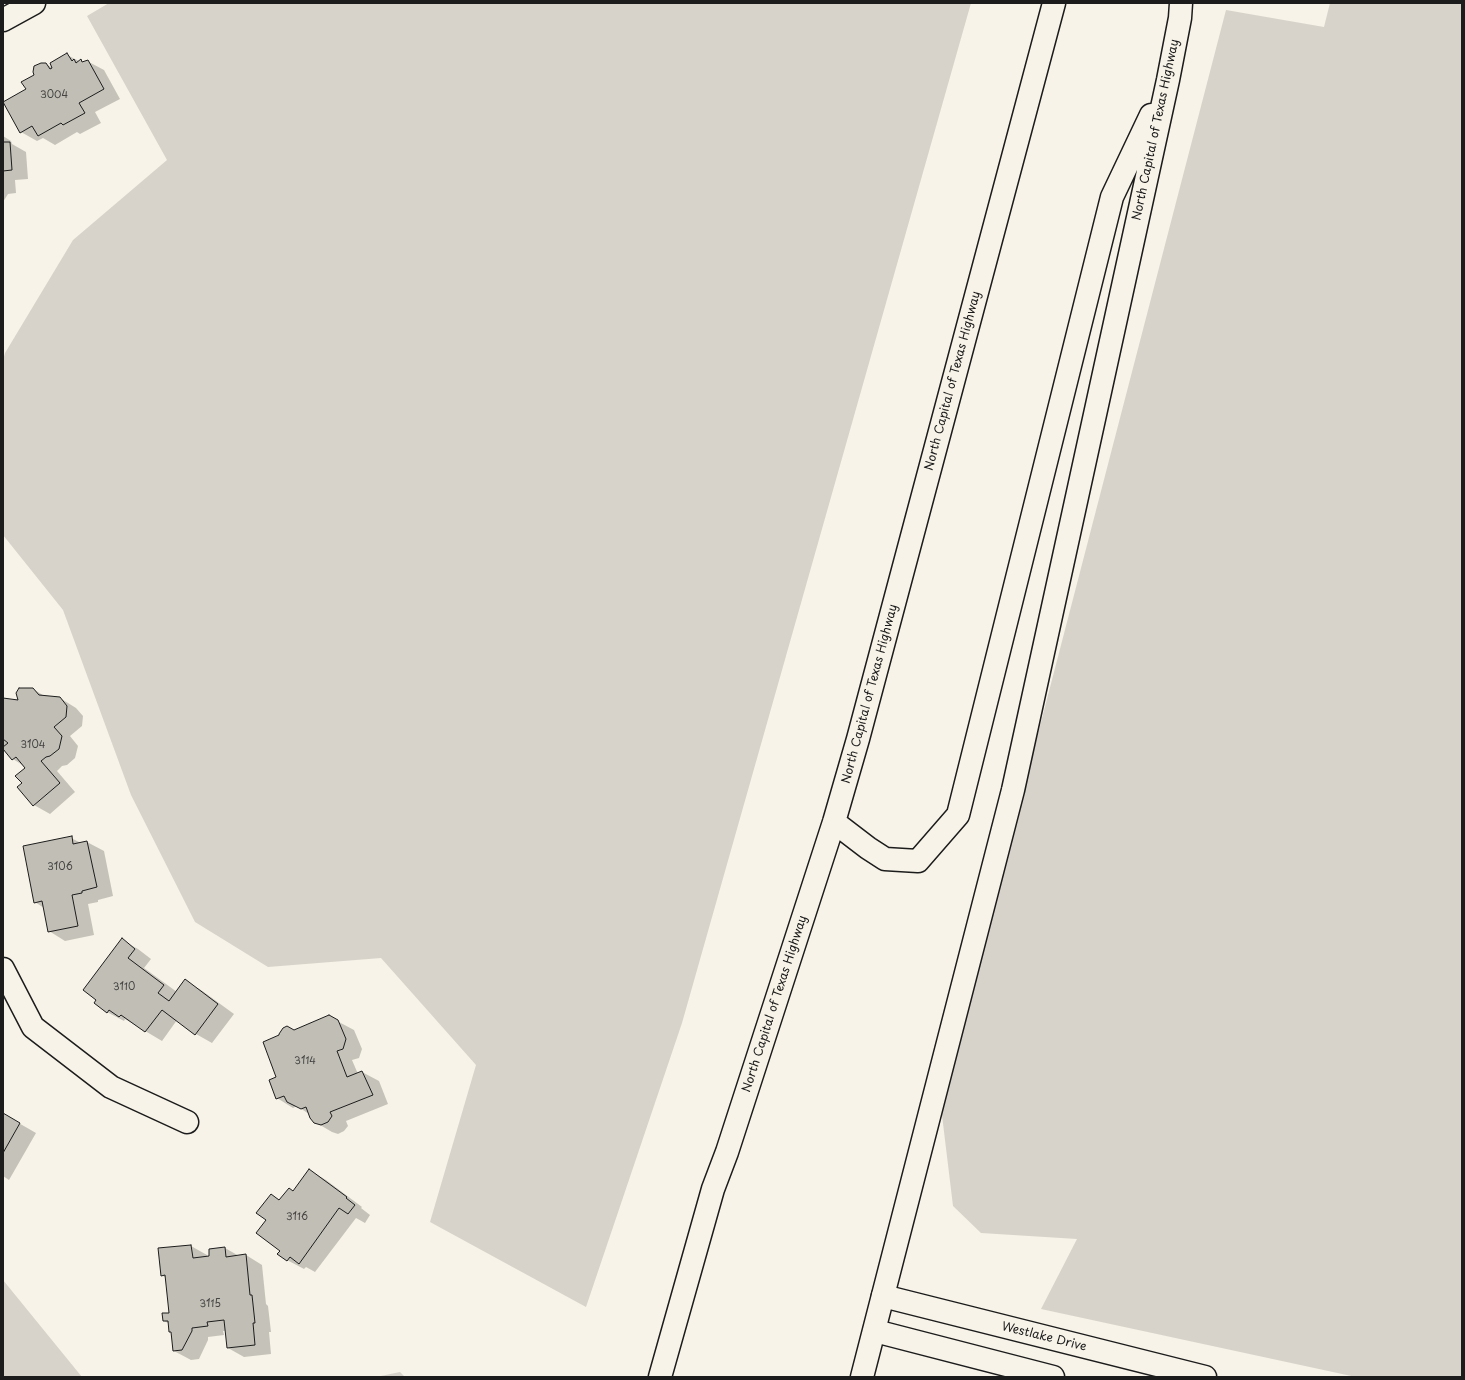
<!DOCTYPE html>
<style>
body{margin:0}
#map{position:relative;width:1465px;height:1380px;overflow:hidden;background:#f7f3e8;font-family:"Playpen Sans",sans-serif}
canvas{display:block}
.frame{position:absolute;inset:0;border:4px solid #1c1c1c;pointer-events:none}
</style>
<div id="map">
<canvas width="1465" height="1380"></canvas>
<div class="frame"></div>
</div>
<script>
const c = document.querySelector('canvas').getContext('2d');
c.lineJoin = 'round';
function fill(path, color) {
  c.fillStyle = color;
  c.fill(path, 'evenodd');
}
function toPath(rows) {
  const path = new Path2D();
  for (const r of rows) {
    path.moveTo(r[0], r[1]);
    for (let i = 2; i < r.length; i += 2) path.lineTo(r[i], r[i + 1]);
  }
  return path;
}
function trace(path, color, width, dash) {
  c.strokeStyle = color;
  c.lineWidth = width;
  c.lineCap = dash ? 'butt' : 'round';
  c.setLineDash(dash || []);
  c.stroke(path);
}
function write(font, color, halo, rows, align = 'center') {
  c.font = font + ' "Playpen Sans",sans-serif';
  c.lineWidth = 3.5;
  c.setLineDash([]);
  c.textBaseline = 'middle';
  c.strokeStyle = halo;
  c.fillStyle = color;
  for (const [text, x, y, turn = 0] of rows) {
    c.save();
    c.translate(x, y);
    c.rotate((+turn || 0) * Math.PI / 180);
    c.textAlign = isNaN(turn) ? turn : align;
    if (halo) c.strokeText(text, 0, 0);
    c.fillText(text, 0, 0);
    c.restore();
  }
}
fill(toPath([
 [109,3,971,3,682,1023,586,1307,430,1222,476,1065,381,958,268,967,195,922,131,795,63,610,3,535,3,360,5,353,73,240,167,160,87,16],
 [1330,3,1462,3,1462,1377,1356,1377,1041,1309,1077,1239,981,1233,953,1206,941,1107,1226,10,1324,27],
 [3,1280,82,1377,3,1377],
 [400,1372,405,1377,376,1377]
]), '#d7d3cb');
fill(toPath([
 [67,55,79,61,81,61,84,63,87,61,104,70,120,99,95,112,101,123,80,134,77,132,55,145,43,138,37,141,21,132,27,89,36,76,46,64,54,69],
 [3,136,11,141,12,144,26,152,28,179,15,180,16,193,8,194,3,202],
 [33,689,46,697,60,698,76,708,83,716,82,726,70,736,78,746,75,758,67,765,62,766,57,771,75,792,50,814,34,805,23,783,27,768,13,759,7,746,3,745,3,699,19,701],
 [71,838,81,843,87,842,104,851,113,896,98,900,98,902,88,904,94,935,65,941,49,931,44,908,35,902],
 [122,940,138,949,151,959,144,968,177,992,185,981,201,990,234,1014,212,1043,196,1034,177,1020,162,1041,125,1019,124,1021,107,1012],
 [337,1021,354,1030,362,1049,359,1058,352,1060,358,1074,362,1072,379,1081,388,1104,346,1121,348,1126,344,1131,338,1134,332,1132,315,1122,309,1114,297,1106,293,1108,277,1098,277,1077,294,1031],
 [3,1114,36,1133,9,1180,3,1176],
 [309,1170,326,1180,362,1207,361,1208,370,1215,365,1223,356,1218,315,1272,306,1267,304,1269,287,1260,281,1250,267,1220,271,1195,280,1200,294,1192],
 [191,1246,207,1255,208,1258,225,1248,239,1256,246,1255,262,1265,266,1304,268,1306,271,1332,269,1332,271,1354,244,1357,228,1348,226,1331,223,1331,224,1335,208,1337,208,1340,199,1359,191,1360,174,1351,170,1324,164,1321,170,1314,166,1278,162,1275]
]), '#0003');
const building = toPath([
 [67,53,72,61,74,59,76,63,81,59,82,62,88,60,104,89,79,103,85,113,63,125,61,123,38,136,32,126,20,133,3,102,26,89,21,82,34,75,33,72,34,66,41,63,46,63,50,69,52,68,50,63,67,53],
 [3,142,10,142,12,170,3,171,3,142],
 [19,688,33,688,39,695,60,697,67,706,66,717,54,727,62,736,59,749,50,756,46,757,41,761,60,783,33,806,17,787,22,783,15,776,25,768,16,757,12,760,3,749,3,747,8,743,3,739,3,698,18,700,16,693,19,688],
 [72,836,73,844,87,841,97,887,82,891,82,893,72,895,78,926,48,932,42,901,34,903,23,846,72,836],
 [122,938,135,949,128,958,164,985,158,993,169,1001,185,979,218,1004,195,1035,162,1010,145,1032,121,1015,119,1017,109,1010,107,1013,94,1003,96,1000,83,990,122,938],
 [329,1015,338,1020,346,1039,343,1049,337,1051,347,1077,362,1071,373,1095,330,1112,332,1116,328,1122,321,1125,314,1123,310,1118,306,1107,301,1109,287,1102,284,1096,276,1099,269,1080,276,1077,263,1042,279,1035,279,1034,283,1028,287,1026,294,1030,329,1015],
 [3,1113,20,1123,3,1153,3,1113],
 [309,1169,347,1197,346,1198,355,1205,348,1214,339,1208,299,1264,290,1257,287,1261,277,1254,280,1251,256,1233,266,1220,256,1213,271,1194,279,1200,289,1188,293,1191,309,1169],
 [191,1245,193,1258,209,1256,209,1249,225,1247,226,1257,246,1254,250,1295,252,1295,255,1323,253,1323,255,1345,227,1348,224,1320,207,1322,208,1326,192,1328,192,1331,182,1350,173,1351,171,1332,169,1332,168,1321,163,1321,162,1313,169,1313,165,1275,161,1276,158,1248,191,1245]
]);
fill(building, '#c0beb5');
trace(building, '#1c1c1c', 1);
const street = toPath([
 [3,20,34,3],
 [3,969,33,1027,111,1087,187,1122],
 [883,1296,1205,1377],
 [875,1331,1053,1377]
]);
const highway = toPath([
 [834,822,868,848,885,859,918,861,958,815,1112,197,1151,115],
 [660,1377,713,1189,727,1152,834,822,858,739,1054,3],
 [862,1377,1013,790,1168,80,1180,18,1181,3]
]);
trace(street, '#1c1c1c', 25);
trace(highway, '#1c1c1c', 25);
trace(street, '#f7f3e8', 22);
trace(highway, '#f7f3e8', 22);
write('10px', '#454442', null, [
 ["3004",54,95],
 ["3104",33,745],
 ["3106",60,867],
 ["3110",124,987],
 ["3114",305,1061],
 ["3116",297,1217],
 ["3115",210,1304]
]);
write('12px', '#1c1c1c', '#f7f3e8', [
 ["North Capital of Texas Highway",1156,130,-78],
 ["North Capital of Texas Highway",953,381,-75],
 ["North Capital of Texas Highway",870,694,-75],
 ["North Capital of Texas Highway",775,1004,-72],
 ["Westlake Drive",1044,1337,14]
]);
</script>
